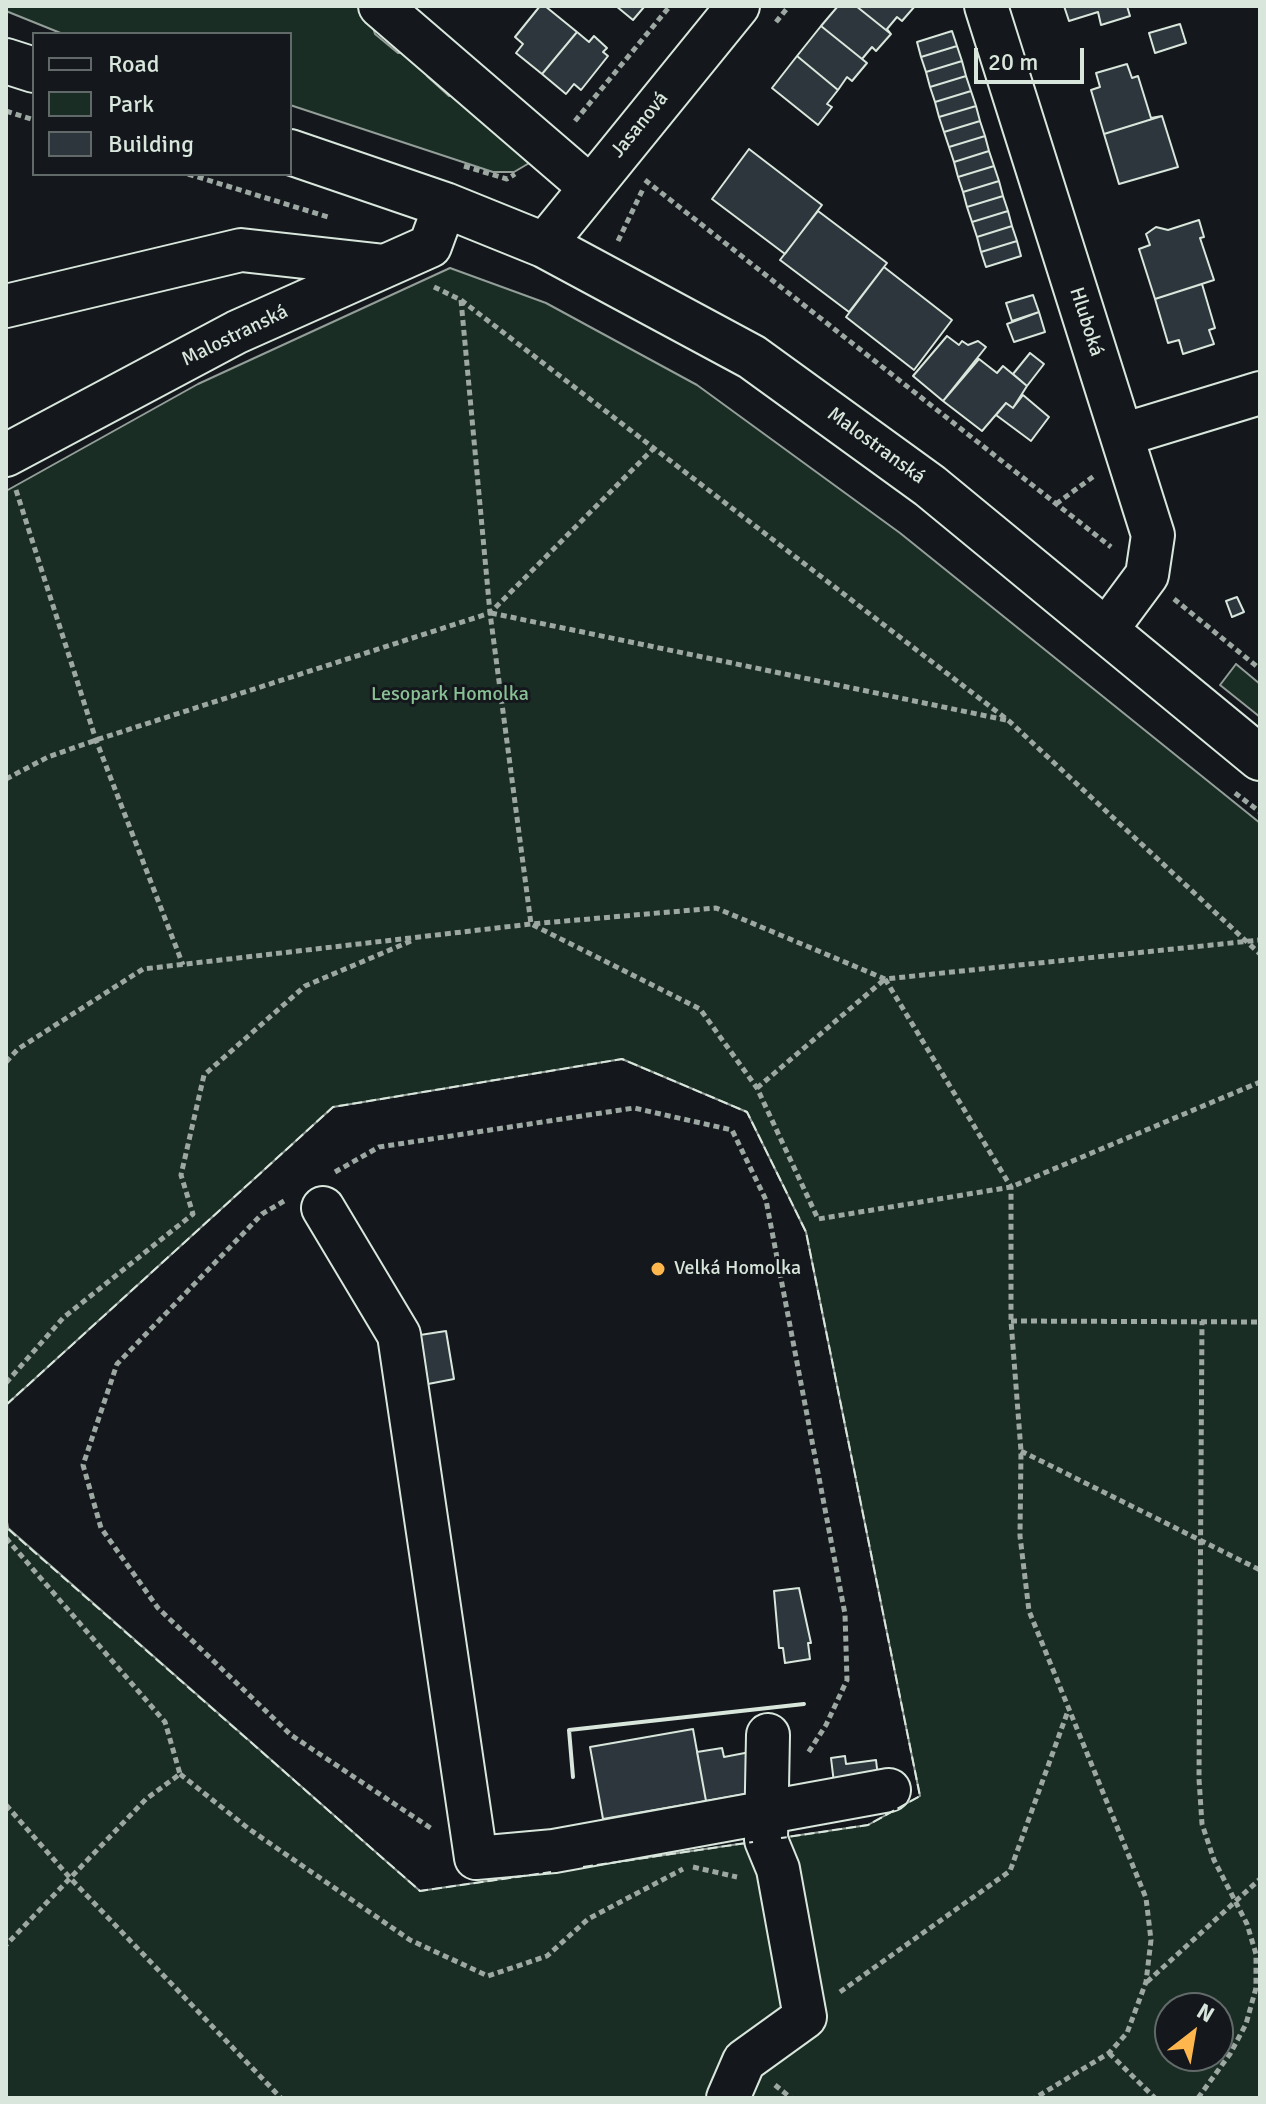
<!DOCTYPE html>
<html>
<head>
<meta charset="utf-8">
<style>
  body { margin:0 }
  #map { position:relative; width:1266px; height:2104px; overflow:hidden; background:#14181c; font-family:Signika,sans-serif }
  canvas { display:block }
  .frame { position:absolute; inset:0; border:8px solid #d8e6dc; pointer-events:none }
  .legend { position:absolute; left:32px; top:32px; width:260px; height:144px; box-sizing:border-box; background:#14181c; border:2px solid #626a69; margin:0; padding:10px 14px; list-style:none; font-size:24px; color:#d8e6dc }
  .legend li { display:flex; align-items:center; gap:16px; height:40px }
  .legend b { width:40px; border:2px solid #626a69 }
  .north { position:absolute; left:1154px; top:1992px; width:80px; height:80px; box-sizing:border-box; background:#14181c; border:2px solid #626a69; border-radius:50%; rotate:31deg; font-size:22px; font-weight:700; line-height:32px; text-align:center; color:#d8e6dc }
  .north::after { content:''; display:block; margin:auto; width:28px; height:36px; background:#ffb74d; clip-path:polygon(50% 0,100% 100%,50% 72%,0 100%) }
  .scale { position:absolute; left:974px; top:48px; width:110px; height:36px; box-sizing:border-box; border:4px solid #d8e6dc; border-top:0; padding-left:10px; font-size:24px; line-height:28px; white-space:nowrap; color:#d8e6dc; -webkit-text-stroke:6px #14181c; paint-order:stroke }
</style>
</head>
<body>
<div id="map">
<canvas width="1266" height="2104"></canvas>
<div class="frame"></div>
<ul class="legend">
<li><b style="height:10px;background:#14181c"></b>Road</li>
<li><b style="height:22px;background:#1a2d24"></b>Park</li>
<li><b style="height:22px;background:#2c363c"></b>Building</li>
</ul>
<div class="north">N</div>
<div class="scale">20 m</div>
</div>
<script>
const context = document.querySelector('canvas').getContext('2d');
context.lineJoin = 'round';
function fillPath(path, color) { context.fillStyle = color; context.fill(path, 'evenodd'); }
const shape = rows => new Path2D(rows.map(r => 'M' + r).join(''));
function stroke(path, color, width, dash) { context.strokeStyle = color; context.lineWidth = width; context.lineCap = dash ? 'butt' : 'round'; context.setLineDash(dash || []); context.stroke(path); }
function drawText(font, color, halo, rows, align = 'center') {
  context.font = font + ' Signika,sans-serif'; context.lineWidth = 6; context.setLineDash([]); context.textBaseline = 'middle'; context.strokeStyle = halo; context.fillStyle = color; for (const [text, x, y, turn = 0] of rows) {
    context.save(); context.translate(x, y); context.rotate((+turn || 0) * Math.PI / 180); context.textAlign = isNaN(turn) ? turn : align; if (halo) context.strokeText(text, 0, 0); context.fillText(text, 0, 0); context.restore();
  }
}
const green = shape([
  [6,6,359,7,369,14,375,34,398,53,415,52,424,60,427,76,449,96,467,95,531,162,514,172,493,172,290,105,290,34,63,34,6,11,6,6],
  [450,268,546,303,697,385,900,533,1260,823,1260,2098,6,2098,6,1516,8,1528,420,1891,868,1825,920,1796,806,1232,747,1112,622,1059,333,1107,6,1405,6,491,198,384,450,268],
  [1170,2008,1218,2008,1218,2056,1170,2056,1170,2008],
  [1236,664,1260,684,1260,717,1220,685,1236,664]
]);
fillPath(green, '#1a2d24');
stroke(green, '#939e99', 2);
const building = shape([
  [540,6,545,6,577,32,542,74,516,53,523,44,515,37,540,6],
  [616,6,643,6,644,7,633,20,616,6],
  [838,6,856,6,891,34,876,51,872,47,862,59,867,63,821,26,838,6],
  [856,6,915,6,902,21,897,17,887,29,891,34,856,6],
  [1064,6,1127,6,1130,16,1101,25,1098,12,1069,21,1064,6],
  [1180,24,1186,43,1155,53,1149,33,1180,24],
  [821,26,867,63,852,81,847,77,838,90,797,56,821,26],
  [952,31,957,46,921,57,917,42,952,31],
  [577,32,589,42,594,36,607,48,603,52,608,56,581,90,574,84,566,94,542,74,577,32],
  [957,46,962,61,926,72,921,57,957,46],
  [797,56,838,90,827,104,832,107,818,125,772,88,797,56],
  [962,61,966,76,930,87,926,72,962,61],
  [1127,64,1132,78,1138,76,1151,118,1162,116,1104,134,1091,90,1100,87,1096,73,1127,64],
  [966,76,971,91,935,102,930,87,966,76],
  [971,91,976,106,939,117,935,102,971,91],
  [976,106,980,121,944,132,939,117,976,106],
  [1162,116,1178,167,1119,184,1104,134,1162,116],
  [980,121,985,136,949,147,944,132,980,121],
  [985,136,989,151,954,162,949,147,985,136],
  [749,149,822,205,785,254,712,199,749,149],
  [989,151,994,166,958,177,954,162,989,151],
  [994,166,999,181,963,192,958,177,994,166],
  [999,181,1003,196,967,207,963,192,999,181],
  [1003,196,1008,211,972,222,967,207,1003,196],
  [818,211,887,263,849,312,780,260,818,211],
  [1008,211,1012,226,977,237,972,222,1008,211],
  [1199,220,1204,237,1200,238,1214,280,1155,299,1139,249,1150,245,1146,234,1156,227,1168,230,1199,220],
  [1012,226,1017,241,981,252,977,237,1012,226],
  [1017,241,1021,256,986,267,981,252,1017,241],
  [884,267,952,320,914,370,846,317,884,267],
  [1202,284,1215,328,1209,330,1214,344,1183,354,1179,340,1168,343,1155,299,1202,284],
  [1033,295,1039,312,1012,321,1006,303,1033,295],
  [1039,312,1045,332,1014,342,1007,324,1039,312],
  [947,336,959,345,962,341,968,345,978,341,986,347,943,401,913,376,947,336],
  [1030,353,1044,364,1027,386,1013,374,1030,353],
  [979,359,997,373,1003,366,1027,386,1013,408,1006,403,982,431,943,401,979,359],
  [1023,395,1049,417,1031,441,996,415,1006,403,1013,408,1023,395],
  [1237,597,1244,612,1232,617,1226,601,1237,597],
  [446,1331,454,1379,428,1384,420,1335,446,1331],
  [799,1588,811,1643,808,1643,810,1659,785,1663,783,1648,779,1648,774,1591,799,1588],
  [693,1729,706,1801,603,1819,590,1747,693,1729],
  [722,1748,724,1757,750,1752,757,1792,706,1801,697,1752,722,1748],
  [845,1756,846,1764,876,1760,878,1777,834,1783,831,1758,845,1756]
]);
fillPath(building, '#2c363c');
stroke(building, '#d8e6dc', 2);
const minor = shape([
  [380,6,590,187],
  [986,6,1153,535,1147,575,1107,629],
  [544,245,738,6],
  [6,306,241,250,385,266],
  [1122,435,1260,393],
  [6,455,237,332,430,246,445,205],
  [323,1208,399,1335,476,1858,554,1851,889,1790],
  [728,2098,744,2061,805,2017,778,1869,766,1840,768,1735]
]);
const major = shape([
  [6,61,34,70],
  [290,152,445,205,544,245,752,357,930,486,1260,758]
]);
stroke(minor, '#d8e6dc', 46);
stroke(major, '#d8e6dc', 48);
stroke(shape([
  [776,22,789,6],
  [6,111,34,120],
  [575,121,670,6],
  [464,166,507,179,515,174],
  [188,174,328,217],
  [645,180,1111,547],
  [618,241,643,189],
  [434,287,461,300,1009,721,1260,954],
  [461,300,490,613,531,924,700,1009,757,1088,818,1219,1011,1187,1260,1082],
  [16,490,96,740,183,965],
  [1056,504,1094,476],
  [1174,599,1260,669],
  [491,613,1006,720],
  [6,779,48,757,96,740,490,613,653,449],
  [1235,793,1260,812],
  [885,979,1011,1187,1011,1321,1021,1451,1020,1536,1029,1611,1146,1898,1151,1940,1146,1982,1127,2033,1109,2053,1035,2098],
  [6,1062,18,1049,143,969,531,924,716,908,885,979,1260,940],
  [757,1088,885,979],
  [335,1172,379,1147,634,1108,732,1130,766,1200,845,1614,847,1680,826,1725,808,1753],
  [284,1201,262,1214,117,1364,83,1465,101,1528,158,1608,291,1735,432,1829],
  [1011,1321,1260,1322],
  [6,1383,63,1318,193,1214,181,1175,204,1075,305,986,411,941],
  [1021,1451,1260,1570],
  [6,1538,165,1722,180,1774,146,1799,6,1945],
  [180,1774,249,1829,410,1940,488,1976,547,1956,588,1919,683,1869],
  [6,1805,71,1879,281,2098],
  [693,1867,737,1877],
  [1147,1982,1260,1879],
  [840,1992,1010,1871,1069,1708],
  [1109,2053,1155,2098],
  [775,2085,791,2098],
  [1198,2098,1230,2054,1246,2024,1256,1988,1256,1954,1247,1924,1214,1860,1202,1824,1199,1779,1202,1321]
]), '#9da8a2', 5, [6, 4]);
stroke(minor, '#14181c', 42);
stroke(major, '#14181c', 44);
stroke(shape([
  [6,1405,333,1107,622,1059,747,1112,806,1232,920,1796,868,1825,781,1838],
  [6,1516,7,1528,420,1891,551,1872],
  [583,1867,753,1842]
]), '#d8e6dc', 2, [10, 4]);
stroke(shape([
  [573,1777,569,1730,804,1704]
]), '#d8e6dc', 4);
for (const [x, y, r, color] of [
  [658,1269,8,"#ffb74d"]
]) { const dot = new Path2D(); dot.arc(x, y, r, 0, 2 * Math.PI); context.fillStyle = color; context.fill(dot); stroke(dot, '#14181c', 3); }
drawText('20px', '#d8e6dc', '#14181c', [
  ["Jasanová",640,125,-51],
  ["Hluboká",1086,322,72],
  ["Malostranská",235,336,-26],
  ["Malostranská",876,446,36]
]);
drawText('20px', '#8ac095', '#14181c', [
  ["Lesopark Homolka",450,695]
]);
drawText('20px', '#d8e6dc', '#14181c', [
  ["Velká Homolka",674,1269]
], 'left');
</script>
</body>
</html>
